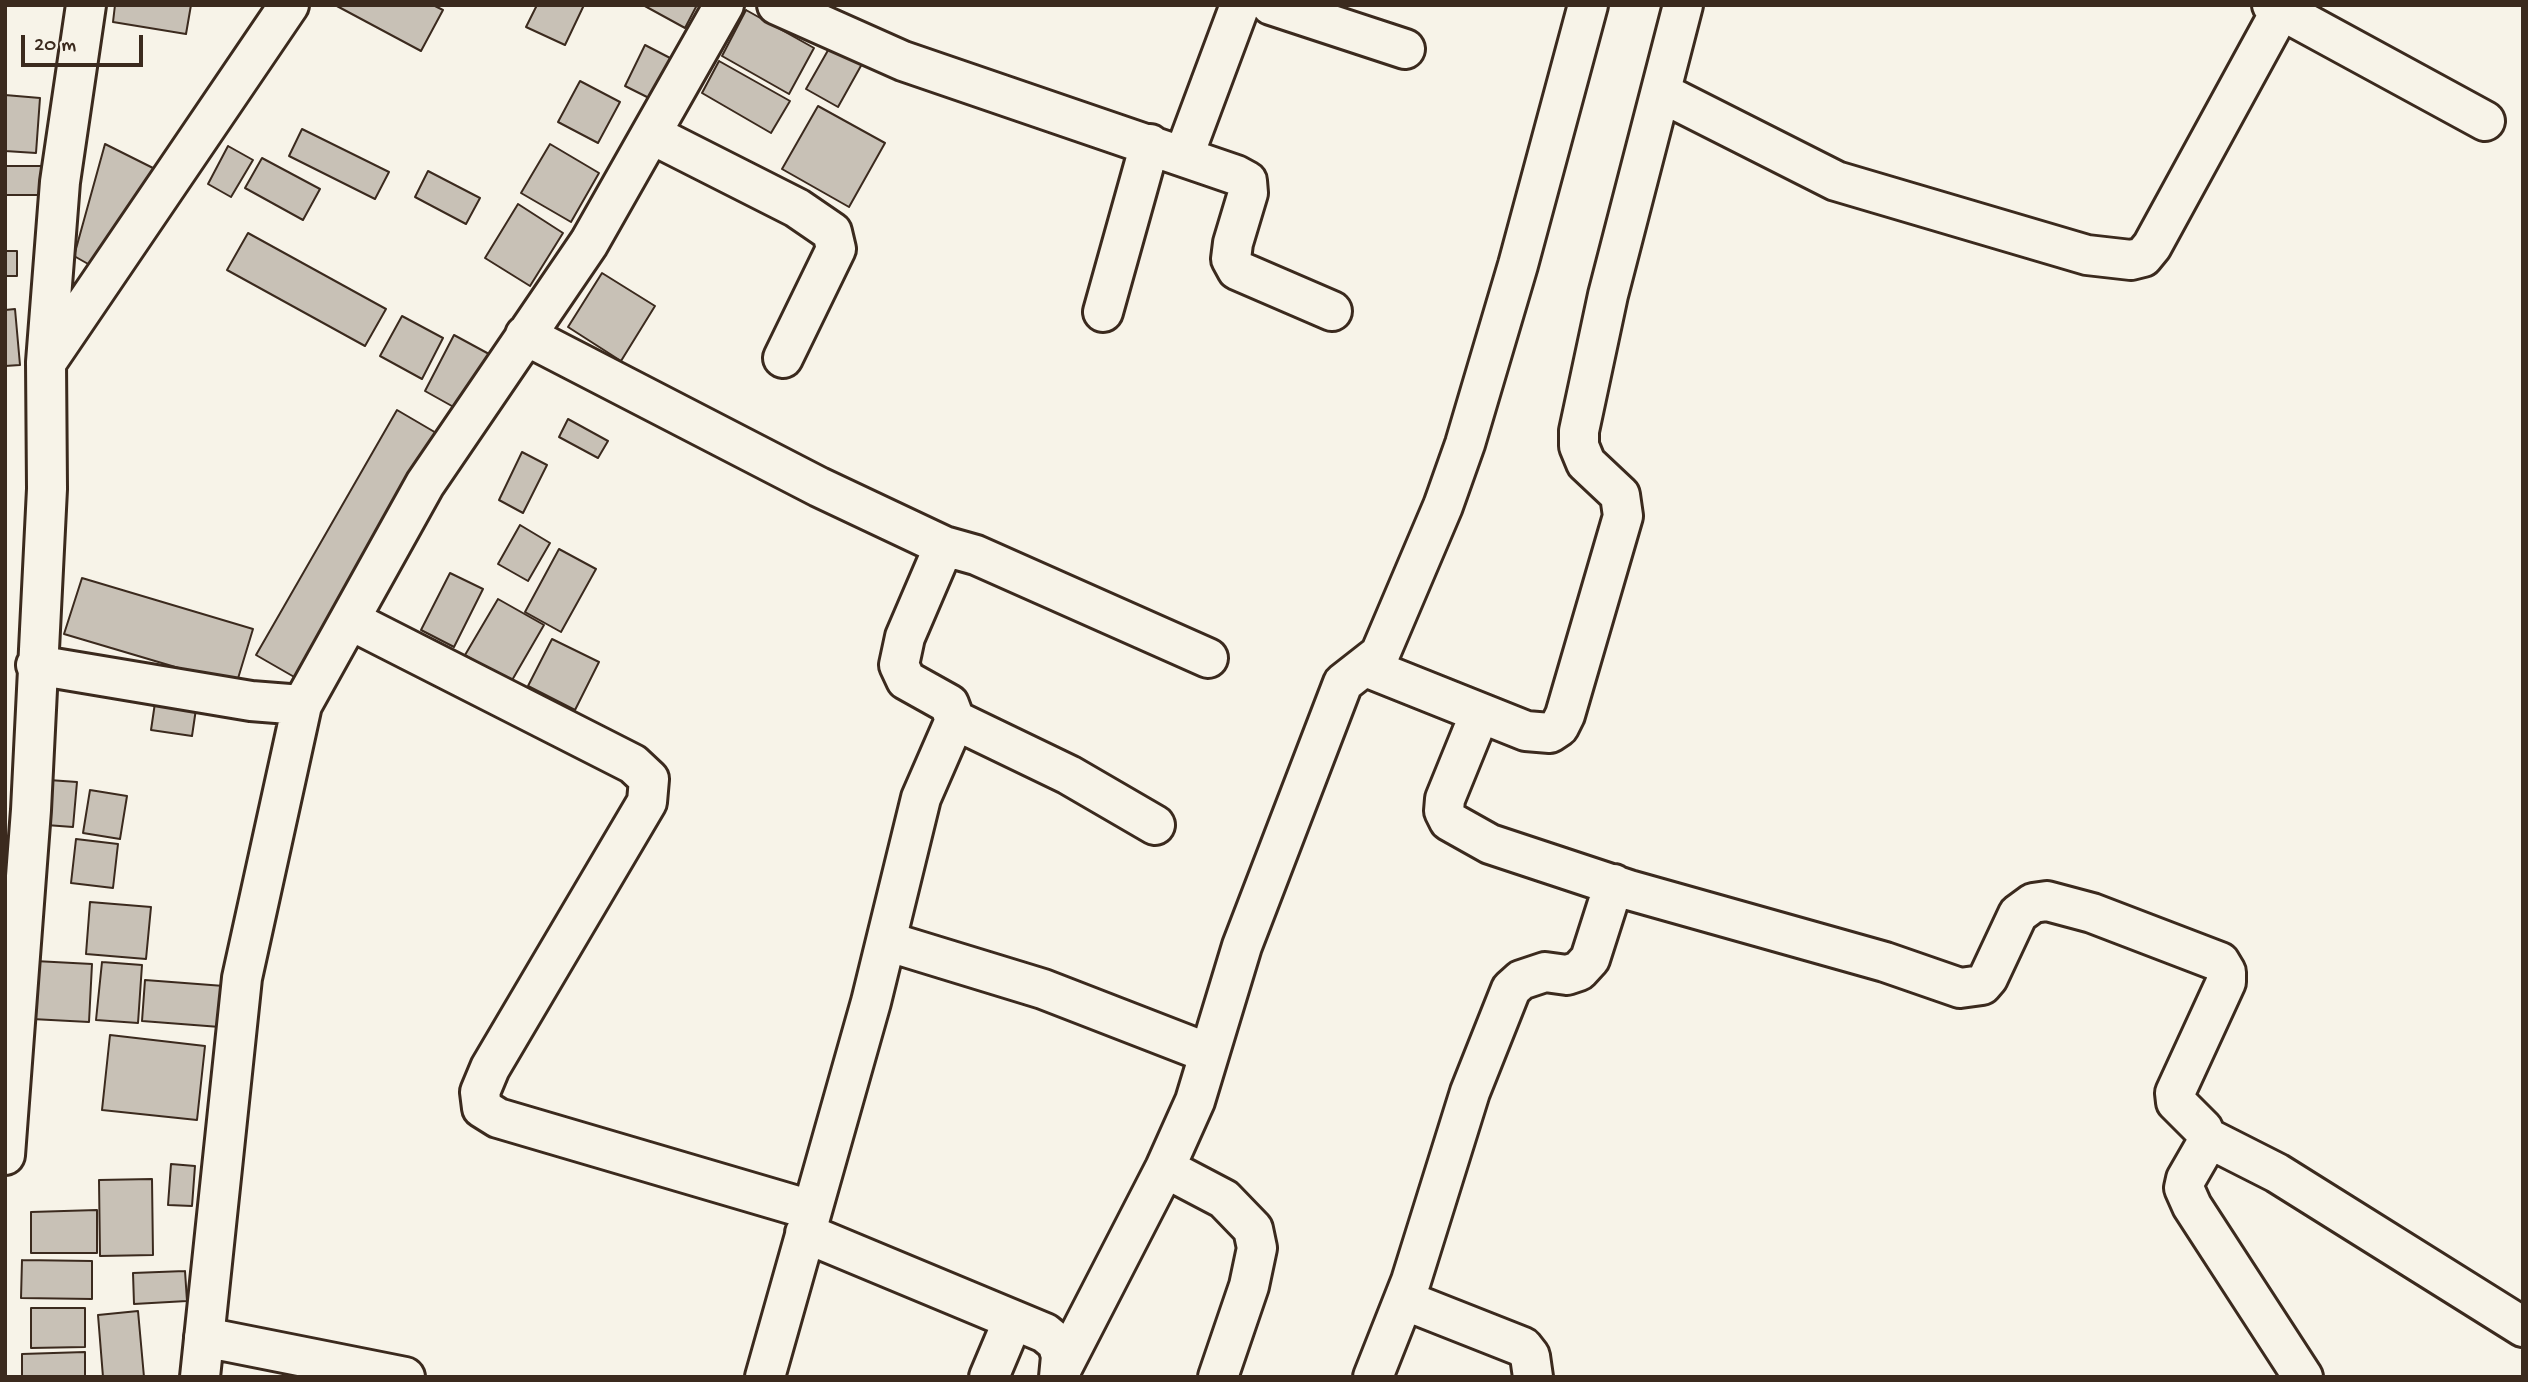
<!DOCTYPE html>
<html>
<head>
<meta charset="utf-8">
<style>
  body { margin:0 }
  #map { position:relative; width:2528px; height:1382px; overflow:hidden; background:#f7f3e8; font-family:"Gochi Hand",sans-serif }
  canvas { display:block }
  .frame { position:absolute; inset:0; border:7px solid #3b2a1e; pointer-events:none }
  .scale { position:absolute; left:21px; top:35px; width:122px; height:32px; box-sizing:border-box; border:4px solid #3b2a1e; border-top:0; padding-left:9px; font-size:21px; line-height:24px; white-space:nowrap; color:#3b2a1e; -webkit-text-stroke:5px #f7f3e8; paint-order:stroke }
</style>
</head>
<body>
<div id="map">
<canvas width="2528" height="1382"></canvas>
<div class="frame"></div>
<div class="scale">20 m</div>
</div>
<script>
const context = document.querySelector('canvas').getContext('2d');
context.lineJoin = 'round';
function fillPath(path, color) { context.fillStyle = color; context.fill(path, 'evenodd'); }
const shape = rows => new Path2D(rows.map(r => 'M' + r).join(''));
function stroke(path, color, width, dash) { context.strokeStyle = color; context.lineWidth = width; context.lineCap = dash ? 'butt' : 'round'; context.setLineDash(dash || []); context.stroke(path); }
const building = shape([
  [115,5,191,5,186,34,113,22,115,5],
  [335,5,433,5,443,10,421,51,335,5],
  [537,5,584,5,565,45,526,27,537,5],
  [643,5,697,5,685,28,643,5],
  [746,10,814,48,789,94,722,56,746,10],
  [835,38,867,55,838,107,806,89,835,38],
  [645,45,672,59,651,99,625,86,645,45],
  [719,61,790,101,771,133,702,93,719,61],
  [580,81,620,102,598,143,558,122,580,81],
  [5,95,40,98,36,153,5,151,5,95],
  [818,106,885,143,849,207,782,169,818,106],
  [302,129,389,172,375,199,289,156,302,129],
  [105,144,155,169,97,269,74,256,105,144],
  [550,144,599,173,571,222,521,193,550,144],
  [228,146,253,160,231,197,208,184,228,146],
  [262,158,320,189,303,220,245,188,262,158],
  [5,166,44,166,43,195,5,195,5,166],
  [428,171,480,198,466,224,415,197,428,171],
  [518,204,563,233,530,286,485,258,518,204],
  [248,233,386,309,365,346,227,270,248,233],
  [5,251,17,251,17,276,5,276,5,251],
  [602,273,655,306,621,361,568,327,602,273],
  [15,309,20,365,5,366,5,310,15,309],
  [402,316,443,338,422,379,380,356,402,316],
  [454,335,489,354,459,410,425,391,454,335],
  [397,410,438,434,296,678,256,655,397,410],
  [568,419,608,441,598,458,559,437,568,419],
  [522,452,547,465,523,513,499,500,522,452],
  [520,525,550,543,528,581,498,564,520,525],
  [559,549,596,569,561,632,525,612,559,549],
  [450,573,483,589,454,647,421,630,450,573],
  [82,578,253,629,236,685,64,634,82,578],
  [498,599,544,625,511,682,465,655,498,599],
  [552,639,599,662,575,710,528,686,552,639],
  [156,696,197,702,192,736,151,730,156,696],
  [49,780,77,782,73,827,46,825,49,780],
  [90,790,127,796,120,839,83,833,90,790],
  [76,839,118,844,113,888,71,883,76,839],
  [90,902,151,907,146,959,86,954,90,902],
  [35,961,92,964,89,1022,32,1019,35,961],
  [102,962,142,965,138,1023,96,1020,102,962],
  [145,980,224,986,220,1027,142,1021,145,980],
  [110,1035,205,1046,197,1120,102,1110,110,1035],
  [171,1164,195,1166,192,1206,168,1205,171,1164],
  [152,1179,153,1255,100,1256,99,1180,152,1179],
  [97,1210,97,1253,31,1253,31,1212,97,1210],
  [22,1260,92,1261,92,1299,21,1298,22,1260],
  [185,1271,187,1301,134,1304,133,1273,185,1271],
  [31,1308,85,1308,85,1347,31,1348,31,1308],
  [138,1311,144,1377,103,1377,98,1315,138,1311],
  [85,1352,85,1377,22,1377,22,1354,85,1352]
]);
fillPath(building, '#c8c1b6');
stroke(building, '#3b2a1e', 2);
const minor = shape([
  [777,5,903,61,1236,175,1247,181,1248,193,1233,243,1231,259,1237,270,1332,311],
  [1271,5,1405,49],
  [2272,5,2485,121],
  [1662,93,1836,181,2087,255,2131,260,2143,257,2152,246,2281,10],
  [651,134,797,208,832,232,836,249,783,358],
  [1184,155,1240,5],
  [1103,312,1150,144],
  [525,335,819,487,944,546,976,555,1208,658],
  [48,360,289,5],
  [350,620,633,764,649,779,647,802,490,1068,480,1092,482,1108,498,1118,811,1210],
  [36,665,251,701,302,705,425,484,589,243,724,5],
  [1366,667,1526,731,1550,733,1559,727,1565,715,1623,516,1620,495,1586,463,1579,446,1579,431,1608,295,1683,5],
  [1480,713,1445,799,1444,811,1449,821,1490,844,1629,890,1885,962,1960,988,1982,985,1988,978,2018,914,2033,903,2047,901,2092,913,2220,962,2226,972,2226,982,2175,1093,2176,1102,2203,1129,2206,1137,2205,1146,2186,1179,2184,1188,2192,1206,2303,1377],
  [955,720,1069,775,1155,825],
  [886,941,1043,989,1208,1053],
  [2206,1137,2277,1173,2523,1327],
  [5,1155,31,810,47,489,46,362,60,182,86,5],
  [1165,1168,1224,1199,1253,1229,1257,1248,1249,1286,1218,1377],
  [805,1233,1045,1333,1057,1343,1061,1356,1059,1377],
  [1404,1300,1523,1347,1530,1356,1533,1377],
  [204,1337,405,1377],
  [1062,1368,1165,1168,1195,1101,1242,946,1343,683,1380,654,1443,506,1465,444,1518,265,1588,5],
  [200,1377,242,978,302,705],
  [765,1377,871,1002,921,798,955,720,949,704,906,680,899,665,905,637,944,546],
  [989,1377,1013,1320],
  [1373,1377,1411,1281,1470,1092,1511,989,1521,980,1545,972,1567,975,1579,971,1590,959,1614,884]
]);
stroke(minor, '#3b2a1e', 44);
stroke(minor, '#f7f3e8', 38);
</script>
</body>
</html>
